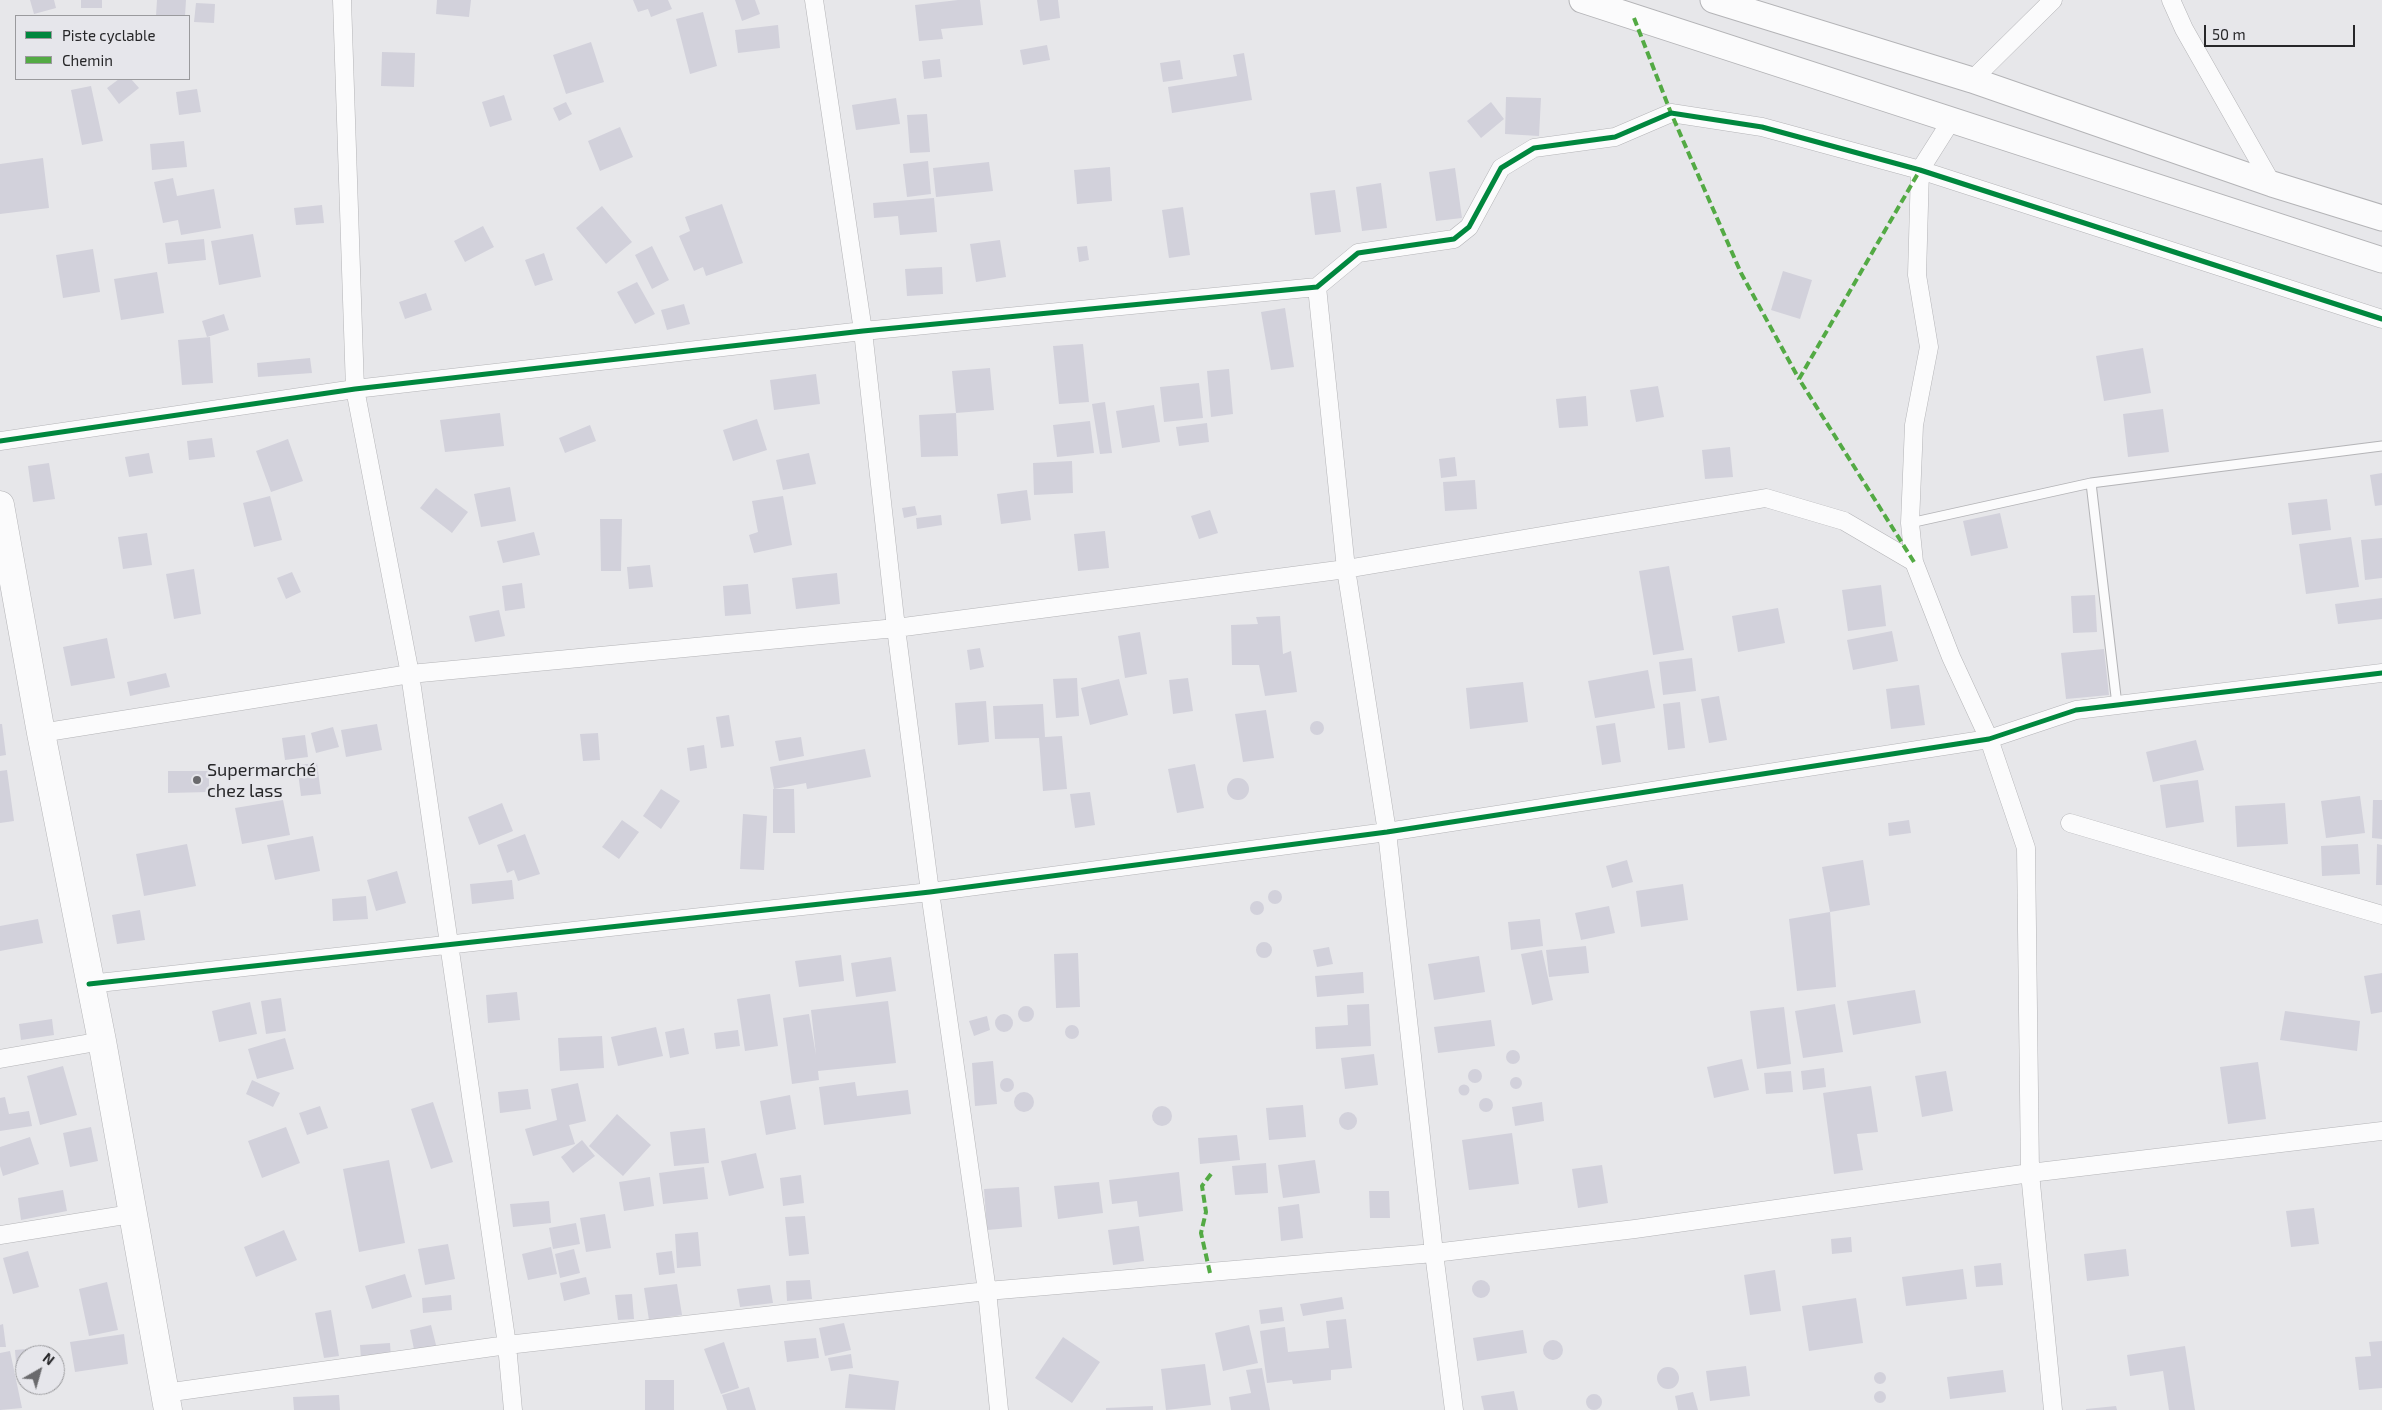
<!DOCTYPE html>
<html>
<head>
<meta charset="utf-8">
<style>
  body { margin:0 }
  #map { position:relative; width:2382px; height:1410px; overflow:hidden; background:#e7e7ea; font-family:"Exo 2",sans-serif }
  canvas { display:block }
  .legend { position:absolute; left:15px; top:15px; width:175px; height:65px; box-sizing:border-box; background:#e6e6eb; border:1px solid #9a9a9d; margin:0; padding:6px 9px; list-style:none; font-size:15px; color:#272729 }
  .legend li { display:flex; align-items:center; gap:10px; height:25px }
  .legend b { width:25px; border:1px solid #9a9a9d }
  .north { position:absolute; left:15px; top:1345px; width:50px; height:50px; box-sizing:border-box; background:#e6e6eb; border:1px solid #9a9a9d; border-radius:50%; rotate:38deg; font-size:14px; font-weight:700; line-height:20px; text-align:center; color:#272729 }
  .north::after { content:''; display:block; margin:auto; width:18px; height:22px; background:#6a6a6d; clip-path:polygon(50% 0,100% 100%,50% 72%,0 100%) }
  .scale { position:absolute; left:2204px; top:25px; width:151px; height:22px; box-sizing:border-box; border:2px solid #272729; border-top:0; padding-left:6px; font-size:15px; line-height:18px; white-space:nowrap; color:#272729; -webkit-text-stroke:4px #e6e6eb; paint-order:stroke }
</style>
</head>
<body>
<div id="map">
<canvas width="2382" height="1410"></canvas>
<ul class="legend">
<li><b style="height:6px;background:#00873e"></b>Piste cyclable</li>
<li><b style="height:6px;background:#53aa44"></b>Chemin</li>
</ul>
<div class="north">N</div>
<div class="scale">50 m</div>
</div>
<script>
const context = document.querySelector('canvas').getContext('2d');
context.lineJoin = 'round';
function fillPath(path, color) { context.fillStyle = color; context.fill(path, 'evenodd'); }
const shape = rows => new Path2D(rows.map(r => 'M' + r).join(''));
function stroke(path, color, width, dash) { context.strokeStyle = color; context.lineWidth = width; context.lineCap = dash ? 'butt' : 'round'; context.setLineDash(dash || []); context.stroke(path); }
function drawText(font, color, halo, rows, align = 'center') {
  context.font = font + ' "Exo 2",sans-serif'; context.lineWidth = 5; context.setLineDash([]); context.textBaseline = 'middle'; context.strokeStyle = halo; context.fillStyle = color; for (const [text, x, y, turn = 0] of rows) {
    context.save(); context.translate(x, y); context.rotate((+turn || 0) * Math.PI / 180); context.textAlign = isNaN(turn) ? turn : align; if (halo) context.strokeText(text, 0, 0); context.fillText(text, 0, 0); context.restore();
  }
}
fillPath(shape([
  [30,0,54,0,56,8,34,14],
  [81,0,102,0,102,8,81,8],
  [157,0,186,0,185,16,156,16],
  [437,0,471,0,469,17,436,14],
  [633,0,668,0,672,9,651,17,648,9,638,12],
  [735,0,755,0,760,14,742,21],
  [958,0,980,0,983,25,941,29,943,39,919,41,915,5],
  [1037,0,1058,0,1060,18,1040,21],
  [196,3,215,4,214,23,194,22],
  [703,12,717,66,690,74,676,19],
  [778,25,780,48,738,53,735,30],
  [591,42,604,82,566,94,553,55],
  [1047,45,1050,60,1023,65,1020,50],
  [382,52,415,53,414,87,381,86],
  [1244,53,1252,100,1172,113,1168,87,1237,76,1233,55],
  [940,59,942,77,924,79,922,61],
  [1180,60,1183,79,1163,82,1160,63],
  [119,79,131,79,139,88,119,104,107,88],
  [91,86,103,141,82,145,71,90],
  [197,89,201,112,179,115,176,92],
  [504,95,512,120,490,127,482,102],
  [1506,97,1541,98,1539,136,1505,134],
  [896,98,900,124,856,130,852,105],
  [566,102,572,114,559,121,553,108],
  [1491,102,1504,119,1481,138,1467,121],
  [927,114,930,152,910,153,907,115],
  [620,127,633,157,600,171,588,141],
  [184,141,187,167,152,170,150,144],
  [43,158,49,208,0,214,0,164],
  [928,161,931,194,907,197,903,164],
  [989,162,993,191,936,197,933,168],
  [1110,167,1112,201,1077,204,1074,170],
  [1455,168,1462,218,1436,221,1429,172],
  [173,178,177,196,214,189,221,228,181,235,178,220,163,223,154,182],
  [1381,183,1387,228,1362,231,1356,187],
  [1335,190,1341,232,1315,235,1310,193],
  [934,198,937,232,900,235,898,216,874,218,873,203],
  [722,204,743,263,706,276,703,267,694,271,679,236,690,231,685,217],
  [322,205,324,223,296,225,294,208],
  [602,206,632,242,606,264,576,228],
  [1183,207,1190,255,1169,258,1162,210],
  [483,226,494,247,465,262,454,241],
  [253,234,261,277,219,285,211,241],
  [204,239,206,260,168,264,165,243],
  [1000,240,1006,277,976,282,970,244],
  [652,246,669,280,652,289,635,255],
  [1087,246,1089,260,1079,262,1077,247],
  [93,249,100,292,63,298,56,255],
  [544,253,553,280,535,286,525,260],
  [942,267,943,294,907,296,905,269],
  [1783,271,1812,280,1800,319,1771,310],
  [157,272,164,313,121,320,114,279],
  [637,282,655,314,635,324,617,292],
  [426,293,432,310,405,319,399,302],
  [684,304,690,324,667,330,661,310],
  [1285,308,1294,367,1271,370,1261,312],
  [224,314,229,330,207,337,202,321],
  [210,337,213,383,182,385,178,340],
  [1083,344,1089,402,1059,404,1053,346],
  [2143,348,2151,393,2104,401,2096,356],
  [310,358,312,373,258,377,257,363],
  [990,368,994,410,956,413,952,371],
  [1229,369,1233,414,1211,417,1207,371],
  [816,374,820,404,774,410,770,380],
  [1199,383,1203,418,1164,422,1160,387],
  [1658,386,1664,417,1636,422,1630,390],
  [1586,396,1588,426,1559,428,1556,399],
  [1105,402,1112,453,1100,454,1092,404],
  [1154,405,1160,442,1122,448,1116,411],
  [2163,409,2169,452,2128,457,2123,414],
  [500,413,504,446,445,452,440,420],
  [956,413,958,456,921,457,919,415],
  [757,419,767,450,733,461,723,430],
  [1090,421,1094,453,1057,457,1053,425],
  [1207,423,1209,442,1179,446,1176,427],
  [590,425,596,441,565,453,559,438],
  [212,438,215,457,189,460,187,441],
  [288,439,303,481,271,492,256,451],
  [1730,447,1733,477,1705,479,1702,450],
  [149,453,153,473,129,477,125,457],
  [809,453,816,484,783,490,776,460],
  [1455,457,1457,476,1441,478,1439,459],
  [1072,461,1073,493,1034,495,1033,463],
  [49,463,55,499,33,502,28,466],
  [2382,473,2382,505,2375,506,2370,475],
  [1475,480,1477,509,1445,511,1443,482],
  [510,487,516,521,481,527,474,494],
  [436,488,468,512,452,533,420,508],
  [1027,490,1031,520,1001,524,997,494],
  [270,496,282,540,254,547,243,503],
  [783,496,792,545,754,553,749,535,758,532,752,501],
  [2327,499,2331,530,2292,535,2288,503],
  [915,506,917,515,904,518,902,508],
  [1210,510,1218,533,1199,539,1191,516],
  [2000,513,2008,548,1971,556,1963,521],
  [941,515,942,525,917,529,916,518],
  [600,519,622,519,621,571,601,571],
  [1105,531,1109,568,1078,571,1074,534],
  [534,532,540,555,503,563,497,541],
  [147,533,152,565,123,569,118,537],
  [2351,537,2359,587,2306,594,2299,544],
  [2382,538,2382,578,2365,580,2361,540],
  [650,565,653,587,629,589,627,567],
  [1669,566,1684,650,1653,655,1639,571],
  [194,569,201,614,174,619,166,574],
  [292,572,301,592,286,599,277,578],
  [837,573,840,604,796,609,792,578],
  [522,583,525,608,505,611,502,586],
  [748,584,751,614,725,616,723,586],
  [1881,585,1886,626,1848,631,1842,590],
  [2095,595,2097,632,2073,633,2071,596],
  [2382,598,2382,619,2338,624,2335,604],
  [1778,608,1785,643,1738,652,1732,616],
  [499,610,505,636,475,642,469,616],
  [1280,616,1283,654,1291,651,1297,692,1265,696,1259,665,1232,665,1231,625,1258,624,1256,617],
  [1892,631,1898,661,1853,670,1847,640],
  [1140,632,1147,674,1125,678,1118,636],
  [107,638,115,678,71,686,63,647],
  [980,648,984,667,970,670,967,650],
  [2104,649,2109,695,2066,699,2061,653],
  [1692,658,1696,691,1663,695,1659,662],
  [1648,670,1655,708,1595,718,1588,681],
  [166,673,170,687,130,696,127,682],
  [1077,678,1079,716,1056,718,1053,679],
  [1188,678,1193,711,1173,714,1169,680],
  [1119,679,1128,715,1090,725,1081,688],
  [1523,682,1528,722,1470,729,1466,688],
  [1919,685,1925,725,1891,729,1886,689],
  [1719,696,1727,740,1709,743,1701,699],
  [986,701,989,742,958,745,955,703],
  [1680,702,1685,748,1668,750,1663,704],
  [1043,704,1045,737,1062,736,1067,789,1043,791,1039,738,995,739,993,706],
  [1266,710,1274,758,1243,762,1235,714],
  [729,715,734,746,721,748,716,717],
  '1310 728a7 7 0 1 1 14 0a7 7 0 1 1-14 0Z',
  [1615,723,1621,762,1602,765,1596,726],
  [0,724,2,724,6,755,0,756],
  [377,724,382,750,346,757,341,730],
  [333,727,339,747,316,753,311,733],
  [598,733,600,760,583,761,580,734],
  [305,735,308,757,285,760,282,738],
  [801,737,804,756,779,761,775,741],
  [2196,740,2204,770,2153,782,2146,752],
  [704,745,707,768,690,771,687,748],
  [865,749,871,777,807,789,806,783,774,789,770,767],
  [317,763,321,794,301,796,297,765],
  [1195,764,1204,808,1177,813,1168,769],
  [7,770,14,821,0,823,0,771],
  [168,771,209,771,209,792,168,793],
  '1227 789a11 11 0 1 1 22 0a11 11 0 1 1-22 0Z',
  [2198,780,2204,822,2166,828,2160,785],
  [661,789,680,801,661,829,643,816],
  [773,789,794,789,795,833,773,833],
  [1090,792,1095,825,1075,828,1070,794],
  [2360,796,2365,833,2326,838,2321,801],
  [283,800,290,835,242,844,235,808],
  [2373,800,2382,800,2382,839,2372,838],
  [502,803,513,831,479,845,468,817],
  [2285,803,2288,844,2237,847,2235,806],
  [743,814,767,816,764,870,740,869],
  [622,820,639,832,619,859,602,847],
  [1909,820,1911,833,1889,836,1888,823],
  [525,834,540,874,518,881,514,870,507,873,497,845],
  [313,836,320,871,275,880,267,845],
  [187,844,196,886,144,896,136,854],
  [2358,844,2360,874,2322,876,2321,846],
  [2377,844,2382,845,2382,885,2376,885],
  [1627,860,1633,882,1612,888,1606,866],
  [1863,860,1870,905,1830,912,1822,867],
  [397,871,406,903,376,911,367,880],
  [512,880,514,899,472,904,470,884],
  [1683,884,1688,920,1641,927,1636,891],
  '1268 897a7 7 0 1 1 14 0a7 7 0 1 1-14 0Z',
  [366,896,368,919,333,921,332,899],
  '1250 908a7 7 0 1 1 14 0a7 7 0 1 1-14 0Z',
  [1609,906,1615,933,1581,940,1575,913],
  [140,910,145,940,117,944,112,915],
  [1830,912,1836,987,1797,991,1789,919],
  [38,919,43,943,0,951,0,926],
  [1540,919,1543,946,1511,950,1508,922],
  '1256 950a8 8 0 1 1 16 0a8 8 0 1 1-16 0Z',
  [1586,946,1589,973,1549,977,1546,950],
  [1329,947,1333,964,1317,967,1313,950],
  [1542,950,1553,1000,1532,1005,1521,954],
  [1078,953,1080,1007,1056,1008,1054,954],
  [841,955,844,981,799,987,795,961],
  [1479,956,1485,992,1434,1000,1428,964],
  [891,957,896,991,856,997,851,963],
  [1363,972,1364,993,1317,997,1315,976],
  [2382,973,2382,1012,2371,1014,2364,976],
  [1915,990,1921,1023,1853,1035,1847,1001],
  [517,992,520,1020,488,1023,486,995],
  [770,994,778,1046,745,1051,737,999],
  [281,998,286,1031,266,1034,261,1001],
  [888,1001,896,1063,818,1071,819,1080,792,1084,783,1018,809,1014,816,1055,811,1010],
  [250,1002,257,1034,219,1042,212,1011],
  [1369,1004,1371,1046,1316,1049,1315,1027,1348,1025,1347,1005],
  [1835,1004,1843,1052,1803,1058,1795,1011],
  '1018 1014a8 8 0 1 1 16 0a8 8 0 1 1-16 0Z',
  [1784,1007,1791,1064,1757,1069,1750,1011],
  [2285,1011,2360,1021,2357,1051,2280,1040],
  '995 1023a9 9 0 1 1 18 0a9 9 0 1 1-18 0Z',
  [987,1016,990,1030,974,1036,969,1021],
  [52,1019,54,1035,21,1040,19,1024],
  [1491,1020,1495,1046,1438,1053,1434,1027],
  '1065 1032a7 7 0 1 1 14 0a7 7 0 1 1-14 0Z',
  [656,1027,663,1056,618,1066,611,1037],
  [684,1028,689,1054,670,1058,665,1032],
  [738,1030,740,1046,716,1049,714,1033],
  [602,1036,604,1068,560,1071,558,1038],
  [285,1038,294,1069,257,1079,248,1049],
  '1506 1057a7 7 0 1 1 14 0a7 7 0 1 1-14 0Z',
  [1374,1054,1378,1085,1345,1089,1341,1058],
  [1742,1059,1749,1090,1714,1098,1707,1067],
  [993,1061,997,1104,975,1106,972,1063],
  [2258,1062,2266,1119,2228,1124,2220,1067],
  [63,1066,77,1115,40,1125,27,1076],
  [1824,1068,1826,1087,1803,1090,1801,1071],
  '1468 1076a7 7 0 1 1 14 0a7 7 0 1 1-14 0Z',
  [1791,1071,1793,1092,1766,1094,1764,1073],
  [1946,1071,1953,1111,1922,1117,1915,1076],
  '1510 1083a6 6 0 1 1 12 0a6 6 0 1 1-12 0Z',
  '1000 1085a7 7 0 1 1 14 0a7 7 0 1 1-14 0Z',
  [252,1080,280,1093,273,1107,246,1094],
  [855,1082,857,1096,908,1090,911,1114,824,1125,819,1087],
  [578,1083,586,1121,569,1125,575,1144,533,1156,525,1129,557,1120,551,1089],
  '1458.5 1090a5.5 5.5 0 1 1 11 0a5.5 5.5 0 1 1-11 0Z',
  [1871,1086,1878,1132,1857,1134,1863,1170,1834,1174,1823,1093],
  [528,1089,531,1109,500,1113,498,1092],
  '1014 1102a10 10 0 1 1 20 0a10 10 0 1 1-20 0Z',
  [790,1095,796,1129,766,1135,760,1101],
  [5,1097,9,1114,29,1111,32,1126,0,1131,0,1098],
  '1479 1105a7 7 0 1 1 14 0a7 7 0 1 1-14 0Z',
  [433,1102,453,1162,431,1169,411,1109],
  [1542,1102,1544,1121,1515,1126,1512,1107],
  [1303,1105,1306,1137,1269,1140,1266,1108],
  [320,1106,328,1128,307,1135,299,1113],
  '1152 1116a10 10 0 1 1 20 0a10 10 0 1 1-20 0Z',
  '1339 1121a9 9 0 1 1 18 0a9 9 0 1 1-18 0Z',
  [617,1114,651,1145,623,1176,589,1146],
  [91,1127,98,1161,70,1167,63,1133],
  [286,1127,300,1163,262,1178,248,1141],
  [705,1128,709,1163,674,1166,670,1132],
  [1512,1133,1519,1184,1469,1190,1462,1140],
  [1237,1135,1240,1160,1200,1164,1198,1138],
  [30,1137,39,1164,3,1176,0,1166,0,1147],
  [582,1140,595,1156,573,1173,561,1157],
  [756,1153,764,1188,729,1196,721,1161],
  [389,1160,405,1243,359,1252,343,1169],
  [1315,1160,1320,1193,1283,1198,1278,1165],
  [1266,1163,1268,1193,1235,1195,1232,1166],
  [1602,1165,1608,1203,1578,1208,1572,1169],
  [704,1167,708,1199,663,1204,659,1173],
  [1179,1172,1183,1211,1139,1217,1137,1201,1112,1204,1109,1180],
  [801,1175,804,1203,783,1206,780,1178],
  [650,1177,654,1206,624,1211,619,1182],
  [1099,1182,1103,1213,1058,1219,1054,1186],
  [1019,1187,1022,1227,987,1230,984,1189],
  [63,1190,67,1211,21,1220,18,1198],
  [1369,1191,1389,1191,1390,1218,1370,1218],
  [549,1201,551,1223,513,1227,510,1204],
  [1299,1204,1303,1238,1281,1241,1278,1207],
  [2314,1208,2319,1244,2291,1247,2286,1211],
  [605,1214,611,1248,586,1252,580,1218],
  [805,1216,809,1254,789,1256,785,1217],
  [576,1223,580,1244,553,1249,549,1228],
  [1139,1226,1144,1261,1113,1265,1108,1230],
  [284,1230,297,1260,256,1277,244,1247],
  [698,1232,701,1266,677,1268,675,1234],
  [1851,1237,1852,1252,1832,1254,1831,1239],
  [448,1244,455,1279,425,1285,418,1249],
  [551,1247,557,1274,528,1280,522,1254],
  [574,1249,580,1273,560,1278,555,1254],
  [2126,1249,2129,1276,2087,1281,2084,1254],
  [28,1251,39,1287,13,1294,3,1258],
  [672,1251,675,1273,659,1275,656,1253],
  [2001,1263,2003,1285,1976,1287,1974,1266],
  [1963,1269,1967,1299,1906,1306,1902,1277],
  [1775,1270,1781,1311,1750,1315,1744,1275],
  [405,1274,412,1297,372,1309,365,1286],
  [586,1277,590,1294,564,1301,560,1283],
  '1472 1289a9 9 0 1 1 18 0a9 9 0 1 1-18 0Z',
  [810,1280,812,1299,787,1301,786,1281],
  [107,1282,118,1330,89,1336,79,1289],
  [677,1284,682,1315,649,1320,644,1288],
  [770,1285,773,1303,740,1307,737,1289],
  [632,1294,634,1319,618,1320,615,1295],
  [451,1295,452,1310,423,1313,422,1298],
  [1342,1297,1344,1309,1303,1316,1300,1304],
  [1856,1298,1863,1343,1809,1351,1802,1306],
  [1282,1307,1284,1321,1261,1324,1259,1310],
  [331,1310,339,1356,324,1358,315,1313],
  [1346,1319,1352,1368,1331,1370,1331,1380,1293,1384,1292,1380,1267,1383,1260,1331,1285,1327,1288,1352,1329,1348,1326,1321],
  [844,1323,851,1350,825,1356,819,1328],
  [3,1324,6,1347,0,1347,0,1325],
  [431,1325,437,1349,415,1354,410,1330],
  [1249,1325,1258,1363,1223,1371,1215,1333],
  [1523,1330,1527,1353,1477,1361,1473,1338],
  [124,1334,128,1364,75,1372,70,1342],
  [1063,1337,1100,1362,1072,1403,1035,1378],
  [816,1338,819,1358,787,1362,784,1341],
  '1543 1350a10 10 0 1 1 20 0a10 10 0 1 1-20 0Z',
  [2382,1341,2382,1388,2359,1390,2355,1357,2371,1356,2369,1342],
  [724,1342,739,1388,721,1394,704,1349],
  [390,1343,391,1358,361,1359,360,1345],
  [2185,1346,2195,1410,2169,1410,2163,1371,2130,1376,2127,1355],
  [49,1347,50,1355,25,1355,25,1375,17,1375,15,1350],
  [10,1351,22,1408,0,1410,0,1353],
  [851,1354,853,1368,831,1371,828,1358],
  [1205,1364,1211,1405,1166,1410,1161,1369],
  [1746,1366,1750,1396,1710,1401,1706,1371],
  '1657 1378a11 11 0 1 1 22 0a11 11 0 1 1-22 0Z',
  [1262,1368,1270,1410,1231,1410,1229,1397,1251,1393,1246,1370],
  [2003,1370,2006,1392,1950,1399,1947,1377],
  '1874 1378a6 6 0 1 1 12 0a6 6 0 1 1-12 0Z',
  [849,1374,899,1381,895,1410,845,1408],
  [645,1380,674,1380,674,1410,645,1410],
  [749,1387,756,1410,727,1410,722,1395],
  '1874 1397a6 6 0 1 1 12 0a6 6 0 1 1-12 0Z',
  [1514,1391,1518,1410,1484,1410,1481,1396],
  [1693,1392,1698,1410,1678,1410,1675,1396],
  '1586 1402a8 8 0 1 1 16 0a8 8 0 1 1-16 0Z',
  [339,1395,340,1410,294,1410,293,1397],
  [1153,1406,1153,1410,1106,1410,1106,1408],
  [2116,1406,2117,1410,2086,1410,2086,1409]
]), '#d2d1db');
const service = shape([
  [1910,523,2091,483],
  [2117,705,2091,483,2382,446]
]);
const minor = shape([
  [342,0,355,389,410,674,507,1345,513,1410],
  [814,0,863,331,896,628,930,892,987,1291,999,1410],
  [2171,0,2184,29,2272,184],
  [1972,80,2053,0],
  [1951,121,1920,170,1917,275,1929,347,1914,425,1910,523,1914,562,1951,657,1989,739,2026,848,2030,1173,2053,1410],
  [1317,287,1346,569,1387,832,1434,1253,1454,1410],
  [0,441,355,389,863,331,1317,287,1358,253,1454,239,1469,227,1501,168,1534,148,1615,137,1671,113,1762,127,1920,170,2382,319],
  [41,733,410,674,896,628,1346,569,1766,498,1844,521,1914,562],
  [2070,823,2382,915],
  [89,984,930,892,1387,832,1989,739,2076,710,2382,673],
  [0,1059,102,1041],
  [0,1235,131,1214],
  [165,1393,507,1345,987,1291,1434,1253,1635,1229,2030,1173,2382,1131]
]);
const secondary = shape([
  [1582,0,2382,260],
  [1713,0,1972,80,2272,184,2382,218]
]);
const trunk = shape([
  [0,505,41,733,102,1041,168,1410]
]);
stroke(service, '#b4b4b7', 11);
stroke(minor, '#b4b4b7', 19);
stroke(secondary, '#b4b4b7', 27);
stroke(trunk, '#b4b4b7', 29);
stroke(service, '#fbfbfc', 9);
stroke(minor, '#fbfbfc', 18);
stroke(secondary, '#fbfbfc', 25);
stroke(trunk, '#fbfbfc', 28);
stroke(shape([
  [1634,18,1671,113,1741,273,1799,379],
  [1914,562,1799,379,1920,170],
  [1210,1273,1201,1233,1206,1212,1202,1186,1211,1174]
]), '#53aa44', 4, [8, 4]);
stroke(shape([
  [0,441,355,389,863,331,1317,287,1358,253,1454,239,1469,227,1501,168,1534,148,1615,137,1671,113,1762,127,1920,170,2382,319],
  [89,984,930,892,1387,832,1989,739,2076,710,2382,673]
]), '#00873e', 5);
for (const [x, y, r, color] of [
  [197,780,5,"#6a6a6d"]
]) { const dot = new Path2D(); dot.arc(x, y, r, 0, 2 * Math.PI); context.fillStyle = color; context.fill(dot); stroke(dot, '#e6e6eb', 2); }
drawText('18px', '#272729', '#e6e6eb', [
  ["Supermarché",207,770],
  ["chez lass",207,791]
], 'left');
</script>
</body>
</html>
